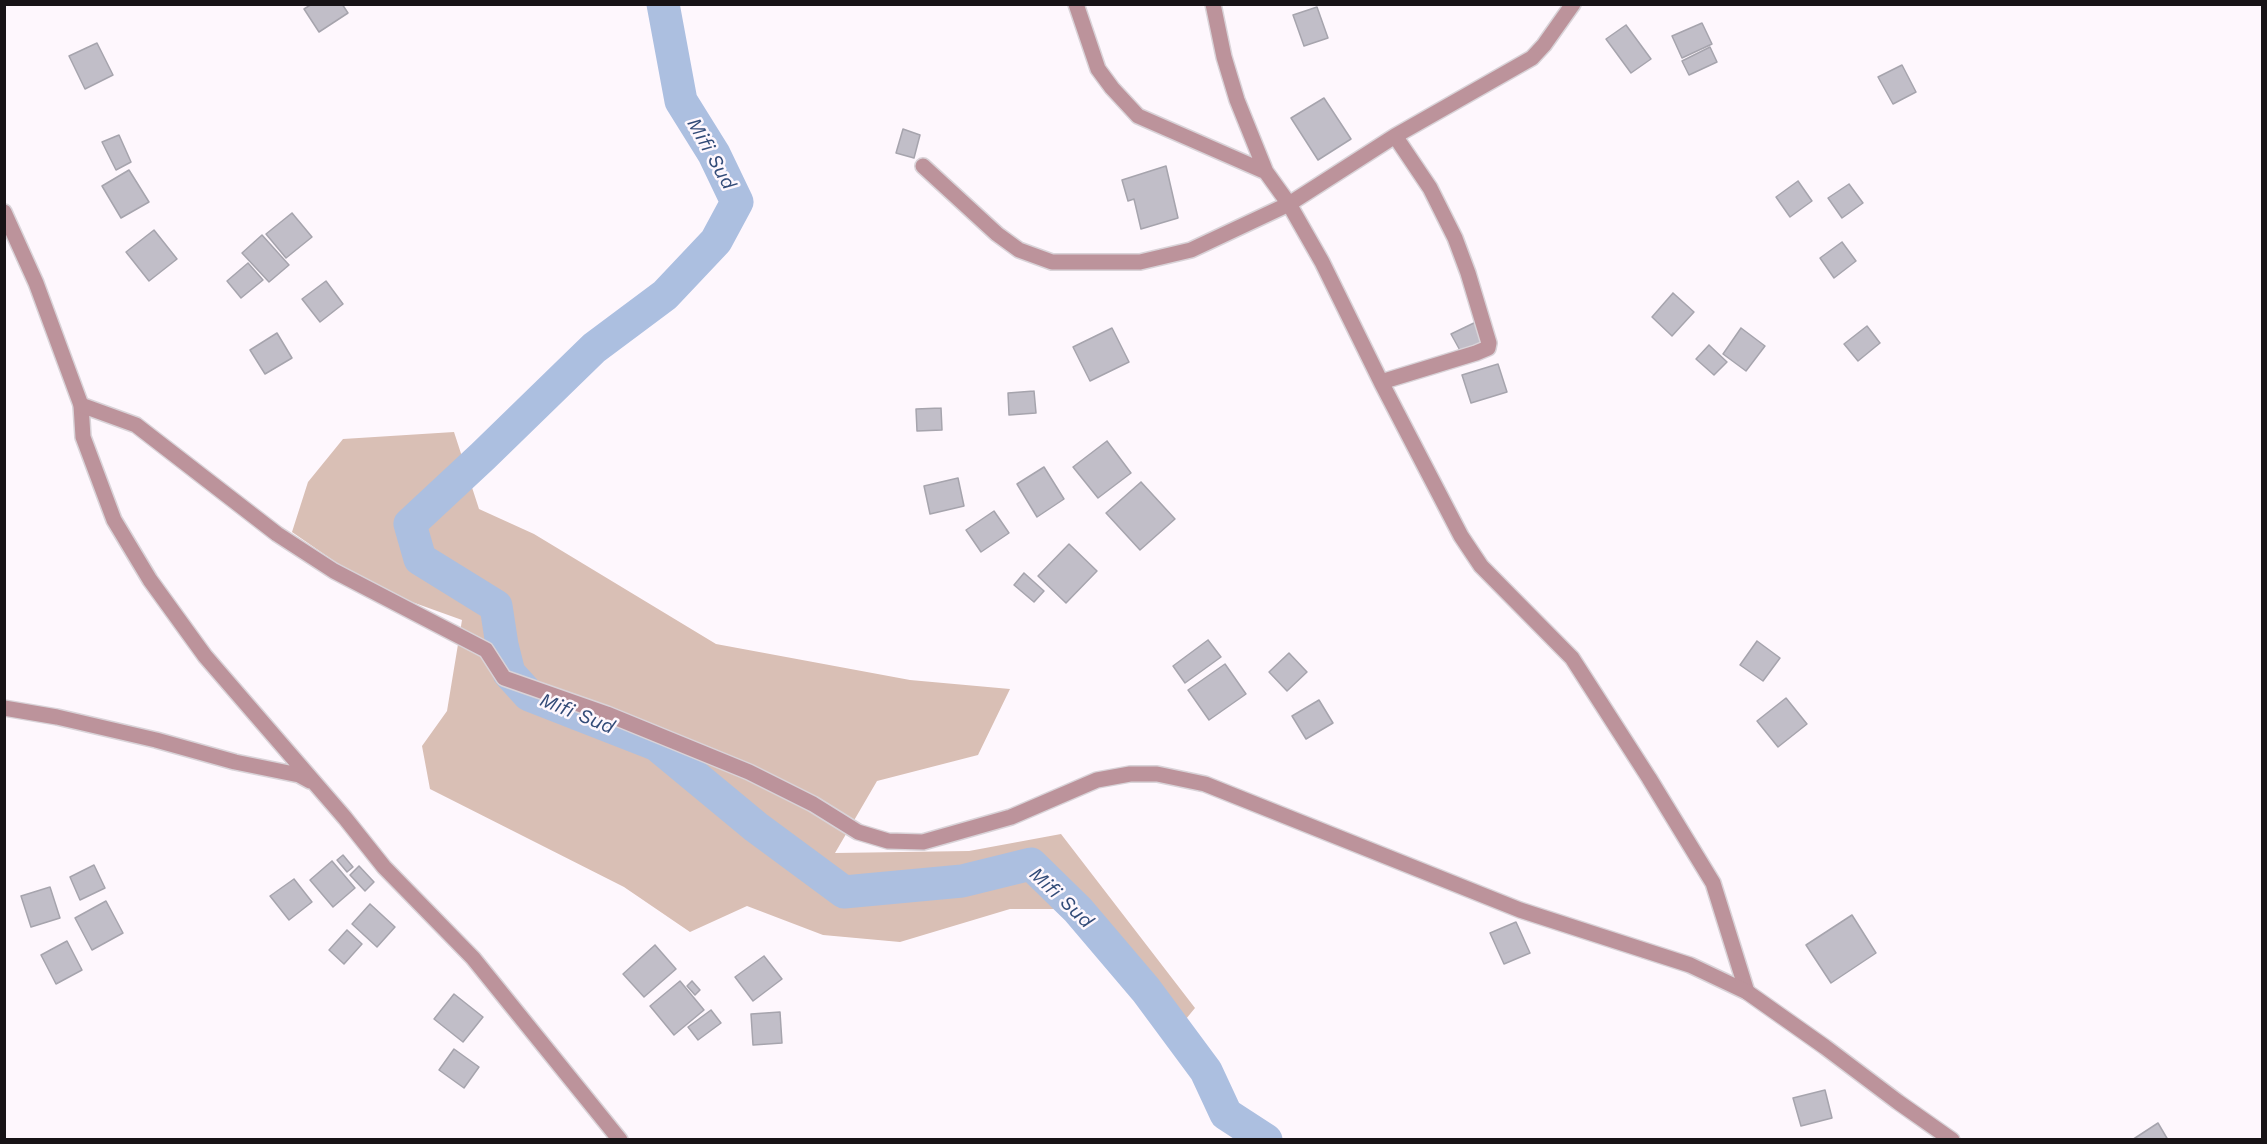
<!DOCTYPE html>
<html>
<head>
<meta charset="utf-8">
<style>
  body { margin:0 }
  #map { position:relative; width:2267px; height:1144px; overflow:hidden; background:#fef7fd; font-family:"Work Sans",sans-serif }
  canvas { display:block }
  .frame { position:absolute; inset:0; border:6px solid #171316; pointer-events:none }
</style>
</head>
<body>
<div id="map">
<canvas width="2267" height="1144"></canvas>
<div class="frame"></div>
</div>
<script>
const context = document.querySelector('canvas').getContext('2d');
context.lineJoin = 'round';
function fillPath(path, color) { context.fillStyle = color; context.fill(path, 'evenodd'); }
const shape = rows => new Path2D(rows.map(r => 'M' + r).join(''));
function stroke(path, color, width, dash) { context.strokeStyle = color; context.lineWidth = width; context.lineCap = dash ? 'butt' : 'round'; context.setLineDash(dash || []); context.stroke(path); }
function drawText(font, color, halo, rows, align = 'center') {
  context.font = font + ' "Work Sans",sans-serif'; context.lineWidth = 5; context.setLineDash([]); context.textBaseline = 'middle'; context.strokeStyle = halo; context.fillStyle = color; for (const [text, x, y, turn = 0] of rows) {
    context.save(); context.translate(x, y); context.rotate((+turn || 0) * Math.PI / 180); context.textAlign = isNaN(turn) ? turn : align; if (halo) context.strokeText(text, 0, 0); context.fillText(text, 0, 0); context.restore();
  }
}
fillPath(shape([
  [454,432,479,509,534,534,716,644,910,680,1010,689,978,755,877,781,835,853,969,851,1061,834,1195,1008,1167,1042,1065,909,1010,909,900,942,823,935,747,906,690,932,624,887,430,789,422,746,447,711,462,620,373,588,292,532,308,482,343,439]
]), '#d9bfb5');
stroke(shape([
  [663,4,681,101,714,154,737,202,716,241,665,295,594,348,483,456,410,524,420,559,496,606,502,645,509,673,529,695,657,745,756,827,844,892,962,881,1031,864,1078,910,1146,990,1206,1071,1226,1114,1266,1140]
]), '#acbfe0', 33);
const building = shape([
  [312,4,342,4,348,13,319,32,304,9,312,4],
  [1317,7,1328,38,1304,46,1293,15,1317,7],
  [1702,23,1712,44,1682,58,1672,36,1702,23],
  [1626,25,1651,59,1631,73,1606,39,1626,25],
  [97,43,113,75,85,89,69,56,97,43],
  [1710,47,1717,62,1689,75,1682,61,1710,47],
  [1902,65,1916,92,1893,104,1878,77,1902,65],
  [1324,98,1351,139,1318,160,1291,118,1324,98],
  [903,129,920,135,914,158,896,153,903,129],
  [119,135,131,162,116,170,102,142,119,135],
  [1166,166,1178,218,1141,229,1134,199,1128,201,1122,180,1166,166],
  [129,170,149,202,121,218,102,186,129,170],
  [1798,181,1812,201,1790,217,1776,197,1798,181],
  [1849,184,1863,203,1842,218,1828,198,1849,184],
  [292,213,312,237,286,258,266,234,292,213],
  [154,230,177,259,149,281,126,252,154,230],
  [262,235,289,265,269,282,242,253,262,235],
  [1842,242,1856,261,1834,278,1820,258,1842,242],
  [248,263,263,280,241,298,227,281,248,263],
  [326,281,343,304,320,322,302,299,326,281],
  [1673,293,1694,312,1672,336,1652,317,1673,293],
  [1476,322,1486,342,1462,354,1451,334,1476,322],
  [1867,326,1880,343,1858,361,1844,344,1867,326],
  [1112,328,1129,362,1090,381,1073,347,1112,328],
  [1741,328,1765,346,1746,371,1723,354,1741,328],
  [277,333,292,358,265,374,250,350,277,333],
  [1709,345,1727,362,1714,375,1696,359,1709,345],
  [1498,364,1507,392,1471,403,1462,375,1498,364],
  [1034,391,1036,413,1009,415,1008,393,1034,391],
  [941,408,942,430,917,431,916,409,941,408],
  [1107,441,1131,473,1098,498,1073,467,1107,441],
  [1044,467,1064,499,1037,517,1017,484,1044,467],
  [958,478,964,506,930,514,924,486,958,478],
  [1141,482,1175,519,1140,550,1106,513,1141,482],
  [994,511,1009,533,981,552,966,530,994,511],
  [1069,544,1097,571,1066,603,1038,576,1069,544],
  [1024,573,1044,591,1034,602,1014,585,1024,573],
  [1208,640,1221,657,1185,683,1173,666,1208,640],
  [1757,641,1780,658,1763,681,1740,665,1757,641],
  [1289,653,1307,672,1287,691,1269,672,1289,653],
  [1225,664,1246,694,1209,720,1188,690,1225,664],
  [1786,698,1807,724,1778,747,1757,721,1786,698],
  [1319,700,1333,723,1306,739,1292,716,1319,700],
  [343,855,353,867,347,872,337,860,343,855],
  [332,861,355,888,333,907,310,880,332,861],
  [94,865,105,888,80,900,70,877,94,865],
  [359,866,374,882,365,891,350,875,359,866],
  [294,879,312,902,289,920,270,896,294,879],
  [50,887,60,918,31,927,21,896,50,887],
  [106,901,123,933,92,950,75,918,106,901],
  [370,904,395,927,377,947,352,924,370,904],
  [1852,915,1876,953,1831,983,1806,945,1852,915],
  [1516,922,1530,953,1504,964,1490,933,1516,922],
  [347,930,362,944,344,964,329,950,347,930],
  [67,941,82,970,56,984,41,955,67,941],
  [655,945,676,969,644,997,623,974,655,945],
  [764,956,782,979,753,1001,735,977,764,956],
  [680,981,704,1010,674,1035,650,1006,680,981],
  [692,981,700,990,695,995,687,986,692,981],
  [454,994,483,1017,463,1042,434,1019,454,994],
  [711,1010,721,1023,698,1040,688,1027,711,1010],
  [780,1012,782,1043,753,1045,751,1014,780,1012],
  [454,1049,479,1067,464,1088,439,1070,454,1049],
  [1825,1090,1832,1118,1801,1126,1793,1098,1825,1090],
  [2158,1123,2168,1140,2132,1140,2158,1123]
]);
fillPath(building, '#c1bec8');
stroke(building, '#a6a4ad', 1.5);
const minor = shape([
  [1076,4,1098,69,1112,88,1138,116,1266,172],
  [1213,4,1224,57,1237,100,1266,172,1289,204,1322,262,1381,382,1461,536,1481,566,1572,658,1649,778,1713,883,1747,992],
  [923,166,997,234,1019,250,1052,262,1140,262,1191,250,1289,204,1395,136,1532,58,1544,45,1573,4],
  [4,212,36,283,81,405,83,437,114,520,150,580,205,656,345,818,384,867,473,958,620,1140],
  [1381,382,1476,353,1488,348,1489,343,1468,273,1455,238,1430,188,1395,136],
  [4,708,57,717,156,740,235,762,299,775,310,781]
]);
const tertiary = shape([
  [81,405,136,425,277,534,334,571,486,650,504,678,607,714,749,772,813,804,858,832,888,841,923,842,1011,817,1097,780,1130,774,1157,774,1205,784,1520,910,1690,965,1747,992,1825,1047,1898,1102,1952,1140]
]);
stroke(minor, '#d9d3d8', 18);
stroke(tertiary, '#d9d3d8', 18);
stroke(minor, '#bc939b', 15);
stroke(tertiary, '#bc939b', 15);
drawText('italic 20px', '#324b78', '#fef7fd', [
  ["Mifi Sud",711,154,61],
  ["Mifi Sud",577,714,22],
  ["Mifi Sud",1061,898,43]
]);
</script>
</body>
</html>
